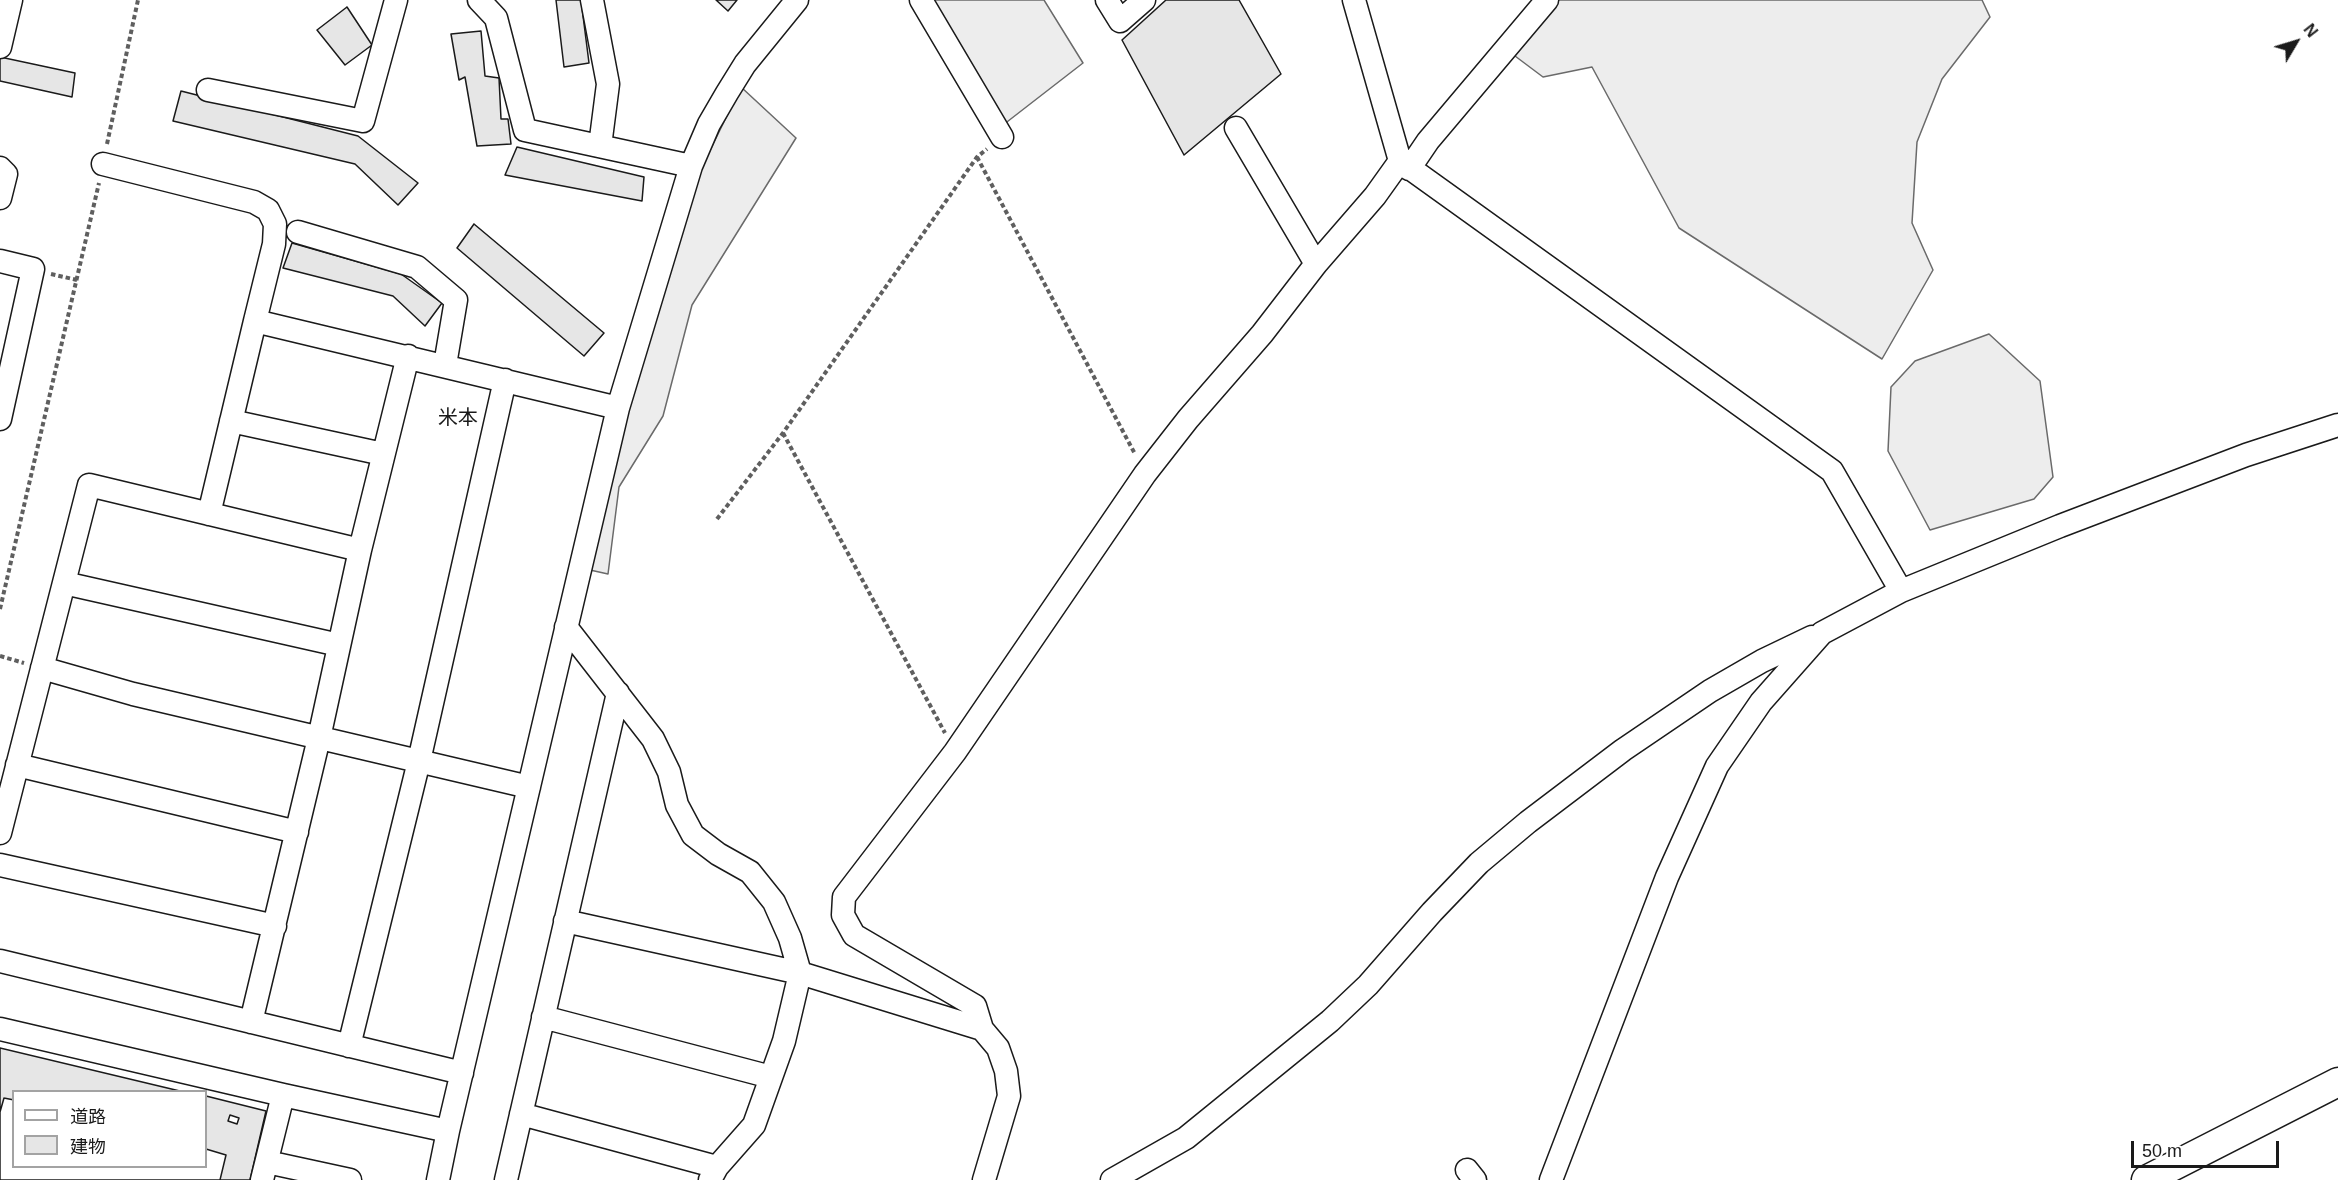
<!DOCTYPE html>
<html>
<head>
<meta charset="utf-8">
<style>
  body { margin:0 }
  #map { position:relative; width:2338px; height:1180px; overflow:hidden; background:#fff; font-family:Helvetica,"Noto Sans JP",sans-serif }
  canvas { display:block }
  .legend { position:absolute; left:12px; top:1090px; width:195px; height:78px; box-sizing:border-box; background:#fff; border:2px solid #a3a3a3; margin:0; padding:8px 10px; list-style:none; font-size:18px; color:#1a1a1a }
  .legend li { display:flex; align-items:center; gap:12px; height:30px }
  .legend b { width:30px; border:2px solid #a3a3a3 }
  .north { position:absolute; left:2266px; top:12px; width:60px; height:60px; -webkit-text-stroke:4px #fff; paint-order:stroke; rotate:52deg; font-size:16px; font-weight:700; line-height:24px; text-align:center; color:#1a1a1a }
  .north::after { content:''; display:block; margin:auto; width:21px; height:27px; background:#1a1a1a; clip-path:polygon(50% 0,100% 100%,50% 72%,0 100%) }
  .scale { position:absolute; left:2131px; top:1141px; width:148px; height:27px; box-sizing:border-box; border:3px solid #1a1a1a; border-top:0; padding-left:8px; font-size:18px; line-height:21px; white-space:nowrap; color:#1a1a1a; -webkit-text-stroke:4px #fff; paint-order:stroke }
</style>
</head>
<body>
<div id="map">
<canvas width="2338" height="1180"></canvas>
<ul class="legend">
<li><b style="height:8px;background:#fff"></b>道路</li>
<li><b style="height:16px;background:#e6e6e6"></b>建物</li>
</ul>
<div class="north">N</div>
<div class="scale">50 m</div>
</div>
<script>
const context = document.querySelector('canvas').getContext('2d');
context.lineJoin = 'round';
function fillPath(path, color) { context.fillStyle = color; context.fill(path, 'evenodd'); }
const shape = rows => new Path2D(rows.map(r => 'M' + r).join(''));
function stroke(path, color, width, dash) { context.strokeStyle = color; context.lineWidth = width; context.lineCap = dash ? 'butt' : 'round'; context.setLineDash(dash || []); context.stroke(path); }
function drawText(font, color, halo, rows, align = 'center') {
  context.font = font + ' Helvetica,"Noto Sans JP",sans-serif'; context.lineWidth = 4.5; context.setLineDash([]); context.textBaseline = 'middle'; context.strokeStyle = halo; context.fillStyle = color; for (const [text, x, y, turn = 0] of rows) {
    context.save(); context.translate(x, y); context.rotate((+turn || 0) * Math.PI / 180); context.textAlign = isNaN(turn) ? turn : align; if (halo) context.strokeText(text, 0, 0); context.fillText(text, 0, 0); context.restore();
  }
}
const built = shape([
  [927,0,1044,0,1083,63,1003,125,927,0],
  [1538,0,1982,0,1990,17,1942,79,1917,142,1912,223,1933,270,1882,359,1679,228,1592,67,1543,77,1515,56,1511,31,1538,0],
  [741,87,796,138,692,305,663,416,619,487,608,574,590,570,625,413,697,177,741,87],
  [1989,334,2040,381,2053,477,2034,499,1930,530,1888,451,1891,387,1915,361,1989,334]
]);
fillPath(built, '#ededed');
stroke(built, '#6a6a6a', 1.5);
const building = shape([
  [556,0,581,0,589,63,564,67,556,0],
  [716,0,737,0,728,11,716,0],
  [1166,0,1239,0,1281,74,1184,155,1122,40,1166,0],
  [347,7,372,45,345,65,317,30,347,7],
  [481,31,485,76,499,78,501,119,508,119,511,144,477,146,465,77,459,80,451,34,481,31],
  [0,57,75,73,72,97,0,81,0,57],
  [181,91,358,136,418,183,398,205,355,164,173,121,181,91],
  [517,147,644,177,642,201,505,175,517,147],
  [474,224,604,333,584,356,457,248,474,224],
  [292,243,401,274,442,303,425,326,393,296,283,268,292,243],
  [0,1048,184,1092,14,1092,14,1166,206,1166,206,1096,266,1111,250,1180,0,1180,0,1048],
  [4,1098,14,1100,14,1166,206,1166,206,1149,226,1155,220,1180,0,1180,0,1112,4,1098],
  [230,1115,239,1118,237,1124,228,1121,230,1115]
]);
fillPath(building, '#e6e6e6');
stroke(building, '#1a1a1a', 1.5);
const minor = shape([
  [479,0,496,18,525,130,691,166],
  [592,0,608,84,600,146],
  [921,0,1002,137],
  [1107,0,1120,21,1144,0],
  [1354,0,1400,161,1832,471,1901,591],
  [0,47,11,0],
  [208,90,363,121,396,0],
  [1236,128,1316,264],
  [103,164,254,202,268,210,275,224,274,244,255,321,618,408],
  [0,168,6,174,0,198],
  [1409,169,1428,141,1547,0],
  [298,232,417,267,456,300,445,365],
  [0,261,33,269,0,419],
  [231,421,383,454],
  [209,514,255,321],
  [64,583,339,645],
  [566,627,653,739,669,772,677,805,693,835,718,854,750,872,774,902,790,938,800,973,784,1041,754,1125,717,1167,710,1180],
  [42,668,133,694,529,787],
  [17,765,297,832],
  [0,833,89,485,360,550],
  [0,865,275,926],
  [565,921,800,973,982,1029,998,1048,1006,1071,1009,1096,984,1180],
  [0,961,462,1073],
  [543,1017,771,1077],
  [251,1022,319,738,360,550,408,356],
  [0,1029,283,1095,448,1131,618,408,691,166,709,124,727,93,745,64,797,0],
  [982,1029,975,1006,854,935,843,915,844,897,955,752,1145,474,1188,419,1262,334,1316,264,1375,196,1400,161],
  [349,1046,419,761,505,380],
  [521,1114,717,1167],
  [267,1162,350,1180],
  [1467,1170,1475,1180],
  [262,1180,283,1095],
  [438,1180,448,1131],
  [506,1180,618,693],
  [1112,1180,1186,1138,1330,1021,1368,985,1432,912,1479,863,1528,822,1623,750,1710,691,1762,661,1812,637],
  [1551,1180,1667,877,1717,766,1761,702,1822,633,1901,591,2060,526,2246,455,2338,425]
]);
const major = shape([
  [2146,1180,2338,1082]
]);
stroke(minor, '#1a1a1a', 25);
stroke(major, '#1a1a1a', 31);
stroke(shape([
  [107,144,138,0],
  [977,157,1135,454],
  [51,274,77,280],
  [783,433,945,733],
  [717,519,783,433,977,157,987,149],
  [0,609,99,183],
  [0,656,24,663]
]), '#5f5f5f', 4, [4.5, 3]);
stroke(minor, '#fff', 22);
stroke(major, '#fff', 28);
drawText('20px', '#1a1a1a', '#fff', [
  ["米本",458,418]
]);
</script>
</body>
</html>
